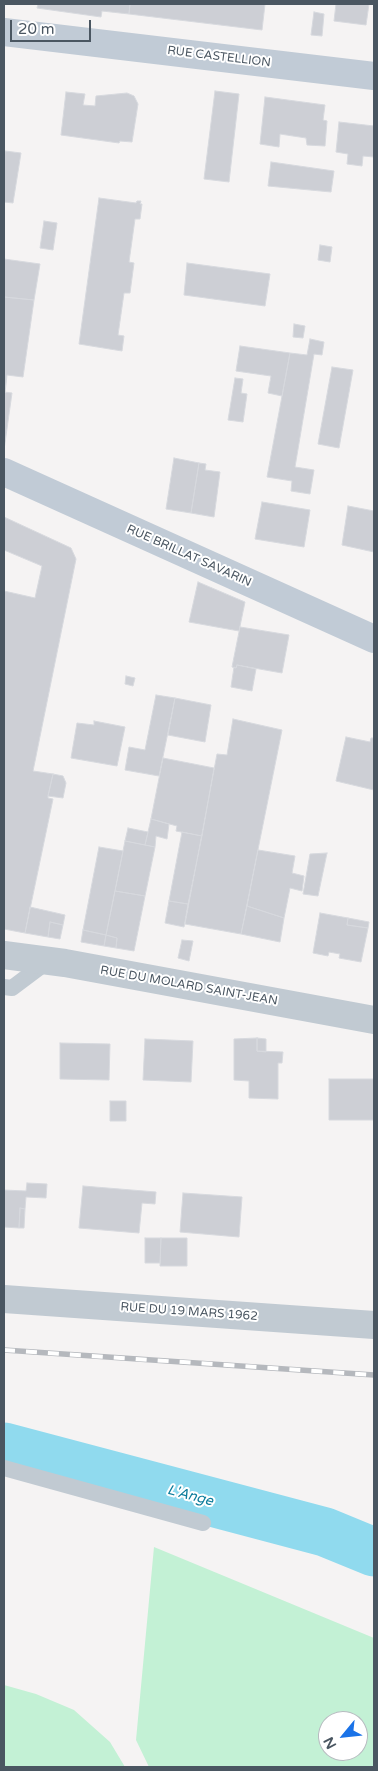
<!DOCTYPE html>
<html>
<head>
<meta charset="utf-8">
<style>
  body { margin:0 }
  #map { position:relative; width:378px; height:1771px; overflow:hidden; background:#f5f3f3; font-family:"Varela Round",sans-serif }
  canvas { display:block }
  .frame { position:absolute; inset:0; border:5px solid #4a5661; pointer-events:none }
  .north { position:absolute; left:318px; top:1711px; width:50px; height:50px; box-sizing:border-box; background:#fff; border:1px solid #b7bbc0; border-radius:50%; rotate:242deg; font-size:14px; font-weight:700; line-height:20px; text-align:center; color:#4a5661 }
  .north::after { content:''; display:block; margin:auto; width:18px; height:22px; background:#1a73e8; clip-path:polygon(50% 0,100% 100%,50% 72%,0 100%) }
  .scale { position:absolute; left:10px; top:20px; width:81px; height:22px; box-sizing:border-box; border:2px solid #4a5661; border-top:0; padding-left:6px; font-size:15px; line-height:18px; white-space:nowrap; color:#4a5661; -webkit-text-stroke:4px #fff; paint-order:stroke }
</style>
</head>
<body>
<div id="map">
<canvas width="378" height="1771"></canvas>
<div class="frame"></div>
<div class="north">N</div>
<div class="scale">20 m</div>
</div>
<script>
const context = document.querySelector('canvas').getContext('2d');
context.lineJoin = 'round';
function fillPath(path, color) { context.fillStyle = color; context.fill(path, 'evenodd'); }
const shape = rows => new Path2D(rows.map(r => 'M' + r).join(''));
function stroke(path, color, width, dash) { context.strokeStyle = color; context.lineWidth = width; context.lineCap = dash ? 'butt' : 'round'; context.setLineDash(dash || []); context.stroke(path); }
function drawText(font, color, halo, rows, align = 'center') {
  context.font = font + ' "Varela Round",sans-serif'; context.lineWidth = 4; context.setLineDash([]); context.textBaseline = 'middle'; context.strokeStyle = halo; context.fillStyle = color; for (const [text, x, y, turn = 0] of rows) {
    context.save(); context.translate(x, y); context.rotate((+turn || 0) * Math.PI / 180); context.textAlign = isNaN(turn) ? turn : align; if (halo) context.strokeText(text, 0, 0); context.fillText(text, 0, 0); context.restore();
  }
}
fillPath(shape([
  [154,1547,374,1638,374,1767,149,1767,136,1740],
  [328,1721,358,1721,358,1751,328,1751],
  [4,1685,36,1694,74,1710,110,1742,125,1767,4,1767]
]), '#c3f1d5');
stroke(shape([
  [4,1447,325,1532,374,1552]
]), '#90daee', 49);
const building = shape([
  [38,4,130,4,129,14,102,11,101,17,37,8,38,4],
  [130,4,265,4,262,30,129,14,130,4],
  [336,4,369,4,366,25,334,21,336,4],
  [314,12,324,14,322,36,311,35,314,12],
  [215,91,239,94,229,182,204,179,215,91],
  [66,92,85,94,83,105,95,106,96,96,127,93,134,96,138,104,132,142,120,141,119,143,61,135,66,92],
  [265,97,325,105,323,120,327,121,325,146,307,145,306,138,280,134,279,147,260,144,265,97],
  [339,122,374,126,374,157,363,156,362,166,347,164,348,154,336,152,339,122],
  [5,151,21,153,13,203,4,202,4,160,5,151],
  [271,162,334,171,331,192,268,186,271,162],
  [99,198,136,203,137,201,141,201,140,204,142,204,140,219,135,219,129,262,134,263,130,293,124,293,118,335,124,336,122,351,79,344,99,198],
  [44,221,57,223,53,250,40,248,44,221],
  [320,245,332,247,330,262,318,260,320,245],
  [4,259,40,264,34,300,4,297,4,259],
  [187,263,270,274,265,306,184,295,187,263],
  [4,297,34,300,23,377,7,375,5,393,4,392,4,297],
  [294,324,305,326,303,338,293,337,294,324],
  [310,339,324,342,322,355,314,354,295,467,314,470,310,494,291,491,292,481,267,477,290,353,307,355,310,339],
  [240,346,290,353,282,396,268,393,271,376,236,371,240,346],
  [332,367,353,370,339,448,318,444,332,367],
  [235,378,243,379,241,393,247,394,243,422,228,420,235,378],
  [4,392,12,393,4,450,4,392],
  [174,458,199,463,191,513,166,509,174,458],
  [199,463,206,464,205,470,220,472,214,517,191,513,199,463],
  [262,502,310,510,304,547,255,539,262,502],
  [348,506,374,511,374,552,342,545,348,506],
  [4,517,71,548,76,559,33,771,53,774,48,796,48,798,53,799,25,933,4,929,4,591,35,598,42,566,4,550,4,517],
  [198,582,245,602,239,631,189,622,198,582],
  [240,627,289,635,282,673,237,665,236,668,232,667,240,627],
  [237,665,256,669,252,691,231,687,234,667,236,668,237,665],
  [126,676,135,678,133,686,125,684,126,676],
  [156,695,175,698,159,776,125,770,129,747,145,750,156,695],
  [175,698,211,705,205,742,168,735,175,698],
  [233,719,282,730,241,934,185,924,217,754,227,755,233,719],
  [94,721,125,727,117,766,71,758,77,723,94,725,94,721],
  [346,737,370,742,371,738,374,738,374,790,336,781,346,737],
  [163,758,214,768,202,836,176,831,177,826,151,819,163,758],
  [53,774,63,776,66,783,63,798,48,796,53,774],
  [151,819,169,824,167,839,156,836,155,847,145,845,151,819],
  [128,828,148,832,145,845,125,841,128,828],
  [182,832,202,836,188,904,169,901,182,832],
  [125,841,155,847,145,896,115,891,125,841],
  [99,847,123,851,106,935,83,930,99,847],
  [258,850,295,856,292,873,304,876,302,891,290,888,284,918,247,906,258,850],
  [327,853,318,896,303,894,310,854,327,853],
  [115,891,145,896,134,951,116,948,117,938,106,935,115,891],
  [169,901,188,904,184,927,165,923,169,901],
  [247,906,284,918,280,942,241,934,247,906],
  [30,907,65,915,63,925,50,922,48,937,25,933,30,907],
  [320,913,348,918,347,925,368,928,361,962,339,958,340,954,329,952,328,956,313,953,320,913],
  [348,918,369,922,368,928,347,925,348,918],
  [50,922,63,925,60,939,48,937,50,922],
  [83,930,106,935,104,946,81,942,83,930],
  [106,935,117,938,116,948,104,946,106,935],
  [182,940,193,941,189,961,178,958,182,940],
  [257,1038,257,1051,283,1052,282,1063,278,1063,278,1099,249,1098,249,1081,234,1080,234,1039,257,1038],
  [257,1038,266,1039,266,1052,257,1051,257,1038],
  [145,1039,193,1041,191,1082,143,1080,145,1039],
  [60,1043,110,1044,109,1080,60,1079,60,1043],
  [329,1079,374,1079,374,1120,329,1120,329,1079],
  [110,1101,126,1101,126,1121,110,1121,110,1101],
  [27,1183,47,1184,46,1198,26,1197,25,1209,20,1208,19,1228,4,1227,4,1190,26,1191,27,1183],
  [83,1186,156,1192,155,1204,142,1203,139,1233,79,1228,83,1186],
  [183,1193,242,1197,239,1237,180,1232,183,1193],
  [20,1208,25,1209,24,1228,19,1228,20,1208],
  [145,1238,161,1238,160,1263,145,1263,145,1238],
  [161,1238,187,1238,187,1266,160,1266,161,1238]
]);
fillPath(building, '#cdcfd5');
stroke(building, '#d7d9de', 1);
stroke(shape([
  [4,987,12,988,48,961],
  [4,1468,203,1523]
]), '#c1cad2', 16);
stroke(shape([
  [4,955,65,963,374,1020],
  [4,1299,374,1325]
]), '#c1cad2', 28);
stroke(shape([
  [4,32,374,76],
  [4,472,374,639]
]), '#c1cbd6', 28);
const rail = shape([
  [4,1350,374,1375]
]);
stroke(rail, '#b5b8bd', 5.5);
stroke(rail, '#fff', 4, [11]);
drawText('12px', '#4a5661', '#fff', [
  ["RUE CASTELLION",219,57,7],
  ["RUE BRILLAT SAVARIN",189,556,24],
  ["RUE DU MOLARD SAINT-JEAN",189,986,10],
  ["RUE DU 19 MARS 1962",189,1312,4]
]);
drawText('italic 14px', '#0c7c9b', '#fff', [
  ["L'Ange",190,1496,15]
]);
</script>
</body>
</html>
